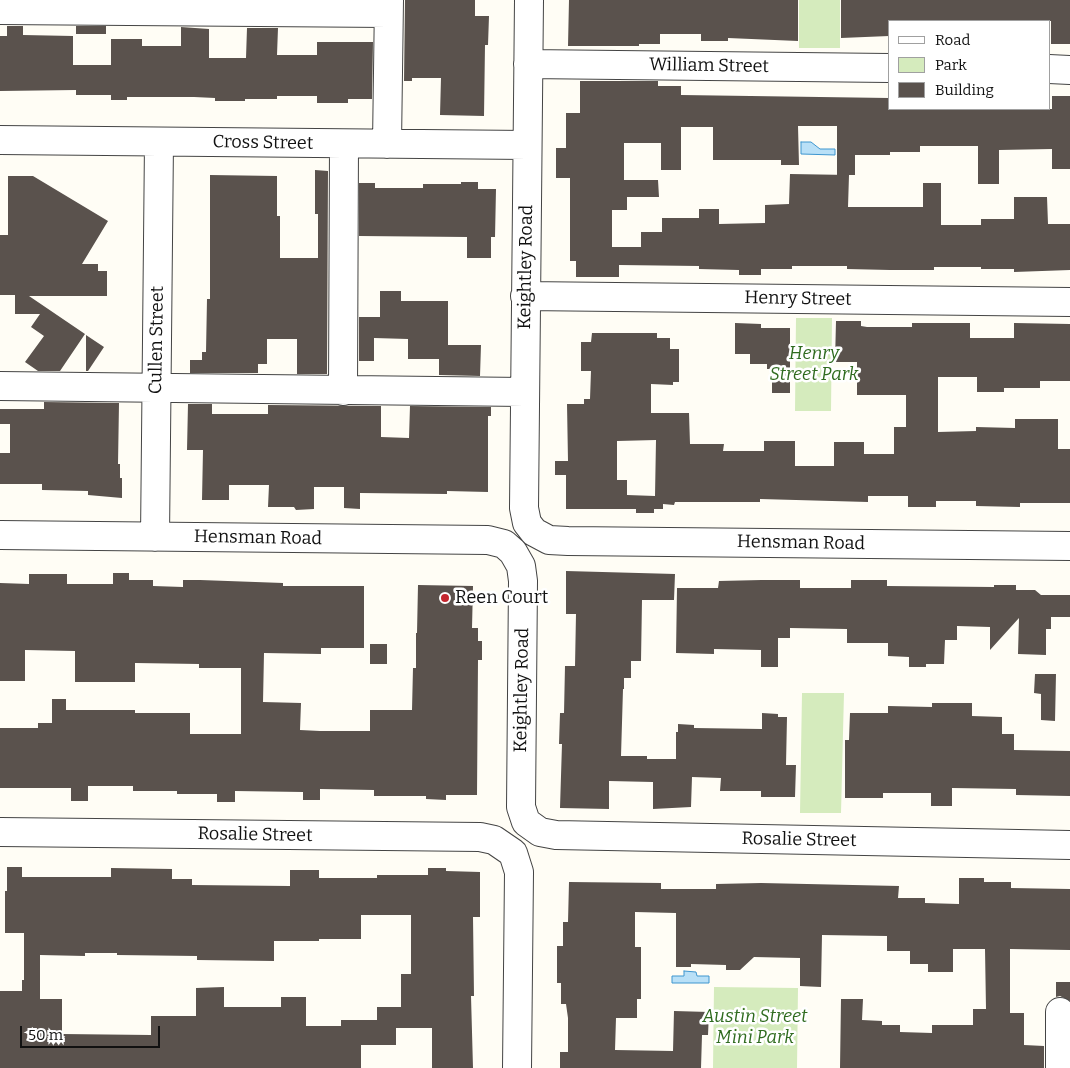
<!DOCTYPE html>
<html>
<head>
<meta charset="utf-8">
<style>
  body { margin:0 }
  #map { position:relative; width:1070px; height:1068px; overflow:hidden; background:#fffdf5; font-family:Bitter,serif }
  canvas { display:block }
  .legend { position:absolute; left:888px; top:20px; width:162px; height:90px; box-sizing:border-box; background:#fff; border:1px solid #a0a0a0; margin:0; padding:6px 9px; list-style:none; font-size:15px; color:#111 }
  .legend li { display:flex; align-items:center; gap:10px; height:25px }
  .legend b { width:25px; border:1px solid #a0a0a0 }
  .scale { position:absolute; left:20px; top:1026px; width:140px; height:22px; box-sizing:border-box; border:2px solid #111; border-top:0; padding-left:6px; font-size:15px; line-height:18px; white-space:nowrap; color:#111; -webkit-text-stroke:4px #fff; paint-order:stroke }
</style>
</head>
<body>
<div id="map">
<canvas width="1070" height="1068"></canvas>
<ul class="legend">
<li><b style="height:6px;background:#fff"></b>Road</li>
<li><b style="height:14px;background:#d5ebbd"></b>Park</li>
<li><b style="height:14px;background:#5a524d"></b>Building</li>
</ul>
<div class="scale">50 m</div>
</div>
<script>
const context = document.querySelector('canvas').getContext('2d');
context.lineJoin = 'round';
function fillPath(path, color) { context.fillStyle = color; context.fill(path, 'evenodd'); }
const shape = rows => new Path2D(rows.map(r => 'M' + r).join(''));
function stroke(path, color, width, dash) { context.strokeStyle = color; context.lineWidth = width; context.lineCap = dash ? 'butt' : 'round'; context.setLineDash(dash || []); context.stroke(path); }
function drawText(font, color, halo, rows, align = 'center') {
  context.font = font + ' Bitter,serif'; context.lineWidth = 5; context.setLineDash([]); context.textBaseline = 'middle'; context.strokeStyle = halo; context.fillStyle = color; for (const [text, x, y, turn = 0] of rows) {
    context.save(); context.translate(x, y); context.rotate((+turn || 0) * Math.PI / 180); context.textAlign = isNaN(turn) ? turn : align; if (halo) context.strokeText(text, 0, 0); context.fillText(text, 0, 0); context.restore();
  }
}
fillPath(shape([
  [799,0,840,0,840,48,799,48],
  [796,318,832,318,831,411,795,411],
  [802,693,844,693,841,813,800,813],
  [714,987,798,988,797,1068,713,1068]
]), '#d5ebbd');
const water = shape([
  [801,142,811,142,820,149,835,149,835,155,801,154,801,142],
  [684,971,696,972,697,976,709,976,709,983,672,983,672,976,684,976,684,971]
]);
fillPath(water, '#b9e0f7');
stroke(water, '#3f96cf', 1);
fillPath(shape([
  [405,0,475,0,475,16,489,16,488,45,485,45,484,116,440,115,441,78,412,78,412,81,404,81],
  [569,0,798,0,798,41,728,38,728,41,701,41,701,34,660,34,660,44,639,44,639,46,568,46],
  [841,0,1070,0,1070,44,1051,44,1051,21,889,21,889,36,841,38],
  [7,26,23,26,23,35,73,36,73,65,111,65,111,39,142,39,142,46,181,46,181,27,209,29,209,58,246,58,247,28,278,28,277,55,317,55,317,42,373,42,372,99,348,99,348,103,317,103,317,96,277,96,277,99,245,99,245,101,215,101,215,98,194,97,127,97,127,100,111,100,111,95,76,95,76,90,0,91,0,36,7,36],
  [76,26,106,26,106,34,76,34],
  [580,81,658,81,658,86,681,86,681,95,889,98,889,109,1052,109,1052,96,1070,96,1070,169,1052,169,1052,149,999,150,999,184,978,184,978,146,920,146,920,152,890,152,890,155,855,155,855,175,837,175,837,126,798,126,799,165,781,165,781,160,713,160,713,127,681,127,681,170,661,170,661,143,624,143,624,180,658,180,659,197,627,197,627,210,612,210,612,247,641,247,641,232,662,232,662,218,699,218,699,209,719,209,719,224,765,223,765,205,789,204,790,174,849,175,848,207,923,207,923,183,941,183,941,225,981,225,981,219,1014,219,1014,197,1047,197,1048,224,1070,224,1070,270,1014,272,1014,269,981,269,981,267,934,267,934,270,890,270,847,269,847,266,792,266,792,269,761,269,761,275,739,275,739,270,699,269,699,266,619,265,619,277,576,277,576,261,570,261,570,178,556,178,556,148,566,148,566,113,580,113],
  [315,170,328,171,327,374,297,374,297,339,267,339,267,364,258,364,258,373,190,373,190,360,202,360,202,352,206,352,207,299,210,299,210,175,277,176,277,216,280,216,280,258,318,258,318,214,315,214],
  [8,176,33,176,108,221,82,264,98,264,98,271,107,271,107,296,29,296,85,334,60,371,38,371,25,362,44,336,31,327,40,314,15,314,15,295,0,295,0,235,8,235],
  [461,182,478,182,478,189,496,189,495,237,491,237,491,258,467,258,467,237,359,236,359,183,375,183,375,188,423,188,423,184,461,184],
  [380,291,401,291,401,301,448,301,448,345,481,345,480,376,439,375,439,359,408,359,408,339,374,338,374,361,359,361,359,317,380,317],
  [836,321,861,321,861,326,867,327,912,327,912,323,970,323,970,338,1014,338,1014,323,1070,324,1070,381,1040,381,1040,388,1004,388,1004,392,977,392,977,377,938,377,938,432,976,431,976,427,1015,428,1015,419,1058,419,1058,449,1070,449,1070,503,1020,503,1020,507,976,506,976,501,936,501,936,507,908,507,908,496,868,496,868,502,760,499,760,502,675,502,674,505,663,504,663,509,654,509,654,513,636,513,636,509,566,509,566,475,555,475,555,461,568,461,567,404,584,404,584,399,590,399,591,371,581,371,581,342,591,342,592,333,657,333,657,338,670,338,670,349,679,349,679,382,673,382,673,385,651,384,651,413,689,413,690,444,724,444,723,451,764,451,764,441,795,441,795,466,834,466,834,442,864,442,864,454,894,454,894,427,906,427,906,395,857,395,857,362,835,362],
  [656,440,655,496,627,495,627,480,617,480,617,441],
  [735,323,761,324,761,328,790,328,790,393,772,393,772,369,767,369,767,364,750,364,750,354,735,354],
  [86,335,104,347,88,371,86,371],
  [44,402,119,403,118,464,120,464,120,478,122,478,122,498,88,495,88,491,42,490,42,484,0,484,0,453,10,453,10,424,0,424,0,409,44,409],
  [188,404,212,404,212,414,268,414,268,405,381,406,381,437,409,438,410,406,491,407,491,416,488,416,488,492,447,491,447,494,360,493,360,509,344,508,344,487,314,487,314,509,296,510,294,507,268,507,269,485,229,485,229,500,202,500,203,450,187,450],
  [566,571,675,574,674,600,642,600,641,661,631,661,631,678,624,678,624,689,623,689,621,756,647,756,647,759,676,759,676,732,678,732,678,724,694,725,694,728,762,729,762,713,778,714,778,717,787,717,786,765,796,765,795,797,761,797,761,791,720,791,721,778,692,777,691,807,653,809,653,782,609,781,609,809,560,808,562,744,559,744,560,713,564,713,565,666,575,666,576,614,566,614],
  [113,573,129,573,129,580,153,580,153,586,183,587,183,580,200,580,283,583,283,586,364,586,364,648,321,648,321,654,264,653,263,702,301,703,300,730,320,731,370,731,370,710,412,710,413,668,416,668,416,633,417,633,418,585,473,586,472,628,478,628,478,641,482,641,482,660,478,660,477,795,446,795,446,800,426,799,426,796,374,796,374,790,320,789,320,800,303,800,303,792,235,791,235,802,217,802,217,794,177,794,177,791,133,791,133,786,88,786,88,801,71,801,71,788,0,788,0,728,38,728,38,723,52,723,52,699,66,699,66,710,135,710,135,713,190,713,190,734,241,734,241,668,199,668,199,664,135,663,135,682,75,682,75,651,25,650,25,681,0,681,0,583,29,584,29,574,67,574,67,584,113,584],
  [762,580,800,580,800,588,851,588,851,580,887,580,887,586,994,587,994,585,1016,585,1016,590,1035,590,1041,595,1070,595,1070,617,1051,617,1051,629,1046,629,1046,655,1018,654,1019,618,990,650,990,627,957,626,957,640,945,640,944,664,926,664,926,667,909,667,909,657,888,656,888,643,847,643,847,629,790,628,790,638,778,638,778,667,761,667,761,650,714,649,714,654,676,653,677,588,718,588,719,581],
  [370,644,387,644,387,664,370,664],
  [1035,674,1056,674,1055,721,1041,720,1041,694,1034,693],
  [932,703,972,703,972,716,1002,717,1002,734,1014,734,1014,750,1070,751,1070,796,1016,795,1016,789,952,788,952,806,931,806,931,793,883,793,883,798,845,798,845,740,849,740,850,713,888,713,888,706,932,707],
  [7,867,22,867,22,877,111,877,111,868,172,869,172,879,192,879,192,885,290,886,290,870,319,870,319,878,377,878,377,875,428,875,428,868,446,868,446,871,480,872,480,917,473,917,474,996,471,996,473,1068,432,1068,432,1028,396,1028,396,1045,361,1045,361,1068,0,1068,0,991,22,991,22,980,24,980,24,933,5,933,5,891,7,891],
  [361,915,411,915,411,974,401,974,401,1007,377,1007,377,1020,341,1020,341,1026,306,1026,306,997,281,997,281,1007,224,1007,224,987,196,988,196,1016,151,1016,151,1035,62,1034,62,999,40,999,40,955,85,956,85,953,117,953,117,955,197,956,197,960,274,961,274,941,319,941,319,939,361,939],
  [959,878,984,878,984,882,1011,882,1011,888,1070,889,1070,950,1010,949,1010,1013,1024,1013,1024,1045,1044,1046,1044,1068,840,1068,841,999,863,999,862,1020,882,1021,882,1025,900,1025,900,1032,932,1033,932,1025,973,1025,973,1009,986,1009,985,949,953,949,953,972,928,972,928,964,910,964,910,951,887,951,887,936,822,935,821,987,800,986,800,958,754,957,740,970,726,970,726,965,691,964,691,967,676,967,676,913,635,912,635,947,641,947,641,999,637,999,637,1018,616,1018,615,1050,673,1051,674,1011,709,1012,708,1035,702,1035,701,1068,560,1068,560,1052,568,1052,568,1018,566,1004,561,1004,561,983,557,983,557,946,563,946,563,922,568,922,569,882,661,883,661,889,716,889,716,884,761,883,899,886,898,898,925,898,925,903,959,904],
  [1056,982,1070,982,1070,1001,1060,996,1056,997]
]), '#5a524d');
const minor = shape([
  [529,0,524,508,527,523,534,532,549,540,568,541,1070,546],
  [0,10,388,13],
  [528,64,889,68],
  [1049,69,1070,70],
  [0,140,527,145],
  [387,144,389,0],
  [525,296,1070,302],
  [0,386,524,392],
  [343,391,344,144],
  [0,535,488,540,504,544,513,552,521,566,523,581,521,807,526,822,540,832,556,835,1070,845],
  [155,537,159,142],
  [0,832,480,837,494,840,513,853,519,872,517,1068],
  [1060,1068,1060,1012]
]);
stroke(minor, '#444', 30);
stroke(minor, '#fff', 28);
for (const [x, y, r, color] of [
  [445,598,5,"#c4262e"]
]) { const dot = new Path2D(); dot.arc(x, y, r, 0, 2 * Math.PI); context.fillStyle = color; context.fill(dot); stroke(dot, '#fff', 2); }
drawText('18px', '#111', '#fff', [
  ["William Street",709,66,1],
  ["Cross Street",263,143,1],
  ["Keightley Road",526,267,-89],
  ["Henry Street",798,299,1],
  ["Cullen Street",157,340,-89],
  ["Hensman Road",258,538,1],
  ["Hensman Road",801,543,1],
  ["Keightley Road",522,690,-89],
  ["Rosalie Street",255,835,1],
  ["Rosalie Street",799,840,1]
]);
drawText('italic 18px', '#2f6b1f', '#fff', [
  ["Henry",814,354],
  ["Street Park",814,375],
  ["Austin Street",755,1017],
  ["Mini Park",755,1038]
]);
drawText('18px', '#111', '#fff', [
  ["Reen Court",455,598]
], 'left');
</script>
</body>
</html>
